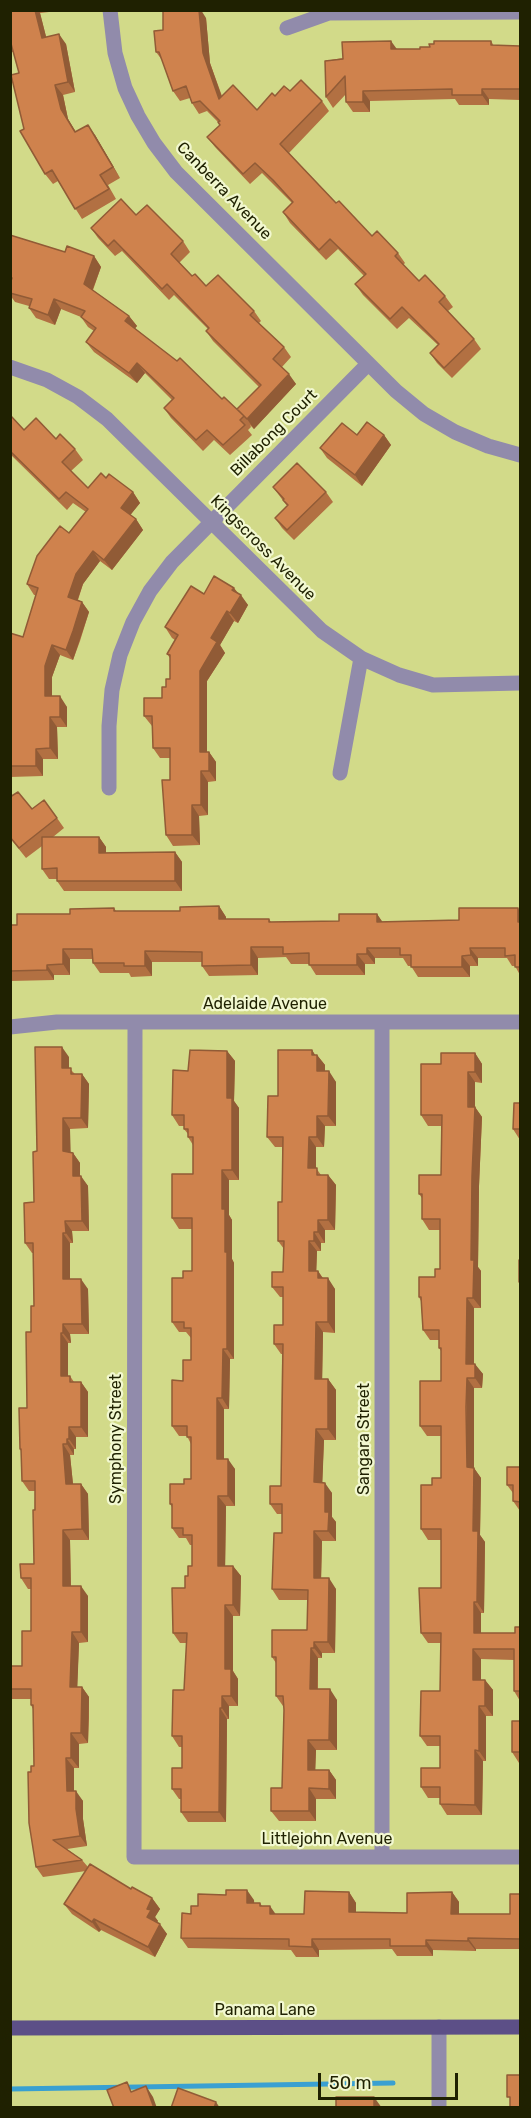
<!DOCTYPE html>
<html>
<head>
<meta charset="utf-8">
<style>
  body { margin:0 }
  #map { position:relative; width:531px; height:2118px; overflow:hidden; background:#d2da89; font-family:Rubik,sans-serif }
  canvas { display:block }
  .frame { position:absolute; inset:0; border:12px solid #1f2101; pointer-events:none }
  .scale { position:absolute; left:318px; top:2073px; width:140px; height:27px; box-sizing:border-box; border:3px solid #1f2101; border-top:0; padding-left:8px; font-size:18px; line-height:21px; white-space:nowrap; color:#1f2101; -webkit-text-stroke:4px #f2f8d0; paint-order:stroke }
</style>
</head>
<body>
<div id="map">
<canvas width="531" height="2118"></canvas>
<div class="frame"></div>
<div class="scale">50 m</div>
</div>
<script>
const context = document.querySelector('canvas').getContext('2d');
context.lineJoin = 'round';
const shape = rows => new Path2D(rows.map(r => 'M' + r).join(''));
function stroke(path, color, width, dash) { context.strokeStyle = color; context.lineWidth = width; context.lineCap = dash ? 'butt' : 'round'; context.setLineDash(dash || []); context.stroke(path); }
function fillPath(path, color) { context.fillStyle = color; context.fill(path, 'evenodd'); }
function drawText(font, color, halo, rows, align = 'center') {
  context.font = font + ' Rubik,sans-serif'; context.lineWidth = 4.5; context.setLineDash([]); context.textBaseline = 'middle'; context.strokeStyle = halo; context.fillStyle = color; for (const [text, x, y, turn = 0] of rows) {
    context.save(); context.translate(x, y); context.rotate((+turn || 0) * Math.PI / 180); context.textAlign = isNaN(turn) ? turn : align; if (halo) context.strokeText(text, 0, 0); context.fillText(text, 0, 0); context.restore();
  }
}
stroke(shape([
  [10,2089,393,2083]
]), '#39a0d1', 5);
stroke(shape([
  [110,10,115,53,125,88,138,116,154,143,176,172,396,391,424,414,455,432,488,446,520,455],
  [287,28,329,13,520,12],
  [10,367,47,380,78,397,107,419,322,631,361,658,399,675,433,685,520,683],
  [340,773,361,658],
  [109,788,109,726,112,690,120,655,133,622,150,591,172,562,368,364],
  [135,1022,134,1857,520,1857],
  [10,1027,57,1022,520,1022],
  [382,1857,382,1022],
  [439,2027,439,2108]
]), '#918bab', 15);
stroke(shape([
  [10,2028,520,2027]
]), '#5c4f87', 15);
fillPath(shape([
  [11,10,49,10,49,12,40,13,46,37,66,44,75,92,63,95,68,119,76,132,95,135,120,178,108,185,116,199,82,219,58,181,53,184,45,174,24,129,19,73,14,52,12,52,10,50],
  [206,18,210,63,222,96,257,110,275,96,290,91,322,101,329,111,289,153,336,203,372,236,398,253,405,263,403,265,419,281,445,296,453,307,448,311,474,339,481,349,452,378,437,363,430,353,438,345,409,318,397,329,363,295,355,284,364,276,338,249,326,260,290,223,283,212,292,203,262,173,250,184,215,147,207,137,220,125,218,122,207,111,199,114,192,103,190,98,180,101,173,91,162,60,156,52,163,30],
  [491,41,494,46,520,46,520,100,489,99,489,105,459,105,455,99,370,101,370,112,353,112,346,102,346,94,333,108,326,97,325,61,397,49,420,49,430,47],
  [136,215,183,241,190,252,179,263,192,276,206,286,254,311,261,321,259,323,284,347,291,357,282,367,296,384,254,429,250,425,251,427,248,430,252,435,230,455,214,440,203,451,171,418,164,408,172,400,145,373,137,383,94,352,86,342,94,331,88,327,81,317,61,309,55,325,36,318,29,308,29,306,15,302,10,295,10,235,65,252,94,256,101,267,93,290,129,316,137,326,135,328,222,399,238,411,259,387,213,341,206,331,208,329,174,295,169,300,122,251,115,256,98,238,91,228],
  [11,416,24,430,56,439,75,449,83,460,71,471,88,488,106,478,133,492,140,503,130,515,136,519,143,530,112,570,100,561,83,584,78,600,82,602,89,612,80,641,73,660,60,655,52,677,52,696,67,707,67,727,57,727,58,759,43,759,43,776,10,777,10,633,23,637,36,595,34,595,27,584,86,512,73,503,67,510,10,454],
  [357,435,384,435,391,445,362,486,327,458,320,448],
  [273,487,326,492,333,502,294,540,282,528,275,518,287,506],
  [234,588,248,605,238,623,234,621,220,645,225,653,207,681,207,752,209,752,216,762,216,781,208,782,208,815,199,816,200,845,173,846,166,835,170,780,170,758,160,758,153,748,152,726,144,716,162,698,170,679,170,658,167,654,175,640,172,638,165,627,204,594],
  [10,797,32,809,57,818,64,828,53,837,99,837,106,847,106,853,175,852,182,862,182,891,64,891,57,881,57,879,49,879,42,869,42,846,26,858,10,838],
  [219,906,226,917,226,919,269,919,271,922,339,921,377,914,382,922,459,920,520,912,520,975,515,966,512,966,507,958,478,958,478,966,470,966,470,977,418,977,411,966,408,966,403,958,375,958,375,964,365,964,365,975,316,975,309,964,291,964,286,957,258,958,258,975,209,976,202,966,202,962,152,962,152,976,131,977,129,973,100,973,93,963,93,959,70,959,70,975,54,975,54,980,10,981,10,925,17,925,70,914,114,908,116,911,180,911],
  [312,1050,315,1055,317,1055,325,1065,325,1071,336,1082,336,1126,325,1126,324,1147,316,1147,316,1168,321,1175,328,1175,336,1185,335,1230,325,1230,325,1243,321,1243,321,1251,317,1251,316,1271,318,1271,323,1278,335,1289,335,1333,323,1332,322,1379,328,1379,336,1390,336,1440,324,1440,322,1483,332,1493,332,1517,336,1522,336,1541,322,1541,321,1578,336,1589,335,1653,322,1653,322,1658,318,1658,318,1689,337,1700,337,1750,316,1750,315,1770,329,1770,336,1780,336,1799,316,1799,316,1821,279,1821,271,1811,282,1788,284,1706,283,1706,276,1696,276,1663,272,1657,307,1630,308,1600,279,1600,272,1589,282,1533,282,1514,277,1514,270,1504,281,1486,282,1354,281,1354,274,1344,283,1325,283,1297,280,1297,272,1287,283,1272,284,1249,278,1241,282,1202,282,1147,275,1147,267,1137,278,1096],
  [227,1051,235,1061,234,1101,239,1108,239,1180,229,1180,229,1215,232,1220,232,1259,234,1263,234,1359,230,1359,229,1409,224,1409,224,1459,235,1469,235,1506,226,1506,225,1566,233,1566,241,1576,240,1616,233,1616,233,1671,238,1679,238,1706,229,1706,229,1719,227,1719,226,1822,188,1822,181,1812,181,1799,179,1799,172,1789,182,1768,182,1747,179,1747,172,1736,184,1690,187,1643,180,1643,173,1633,192,1566,192,1545,190,1545,186,1538,179,1538,172,1528,172,1507,170,1504,184,1484,191,1479,191,1444,187,1436,179,1436,172,1426,183,1381,191,1360,191,1338,186,1332,179,1332,172,1322,183,1278,192,1271,192,1229,179,1229,172,1218,193,1174,193,1145,188,1137,188,1134,184,1129,184,1126,179,1126,172,1115,188,1071],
  [475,1053,482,1064,482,1083,475,1082,475,1107,482,1117,479,1186,478,1267,481,1271,481,1308,474,1308,474,1364,483,1374,482,1388,474,1388,474,1468,481,1478,480,1535,485,1542,484,1613,481,1613,481,1633,515,1633,520,1627,520,1701,514,1691,514,1660,481,1659,481,1680,485,1680,493,1690,493,1716,486,1716,486,1761,483,1761,482,1815,447,1815,440,1804,440,1798,428,1798,421,1787,440,1768,440,1746,427,1746,420,1736,440,1691,441,1643,428,1643,421,1633,441,1588,441,1540,428,1540,421,1529,432,1485,441,1478,441,1436,427,1436,420,1426,441,1381,441,1351,439,1348,439,1340,430,1340,423,1330,421,1301,419,1297,435,1277,440,1269,440,1230,429,1230,422,1219,422,1198,419,1194,441,1175,441,1126,428,1126,421,1115,441,1064],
  [69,1057,69,1068,75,1074,82,1074,89,1084,88,1128,70,1129,70,1152,73,1153,80,1163,80,1176,88,1186,89,1231,72,1231,73,1243,70,1243,70,1279,88,1289,89,1334,70,1334,71,1343,68,1343,68,1376,70,1376,74,1382,81,1382,88,1392,88,1437,76,1437,76,1449,74,1449,74,1455,70,1455,73,1484,81,1484,88,1494,89,1540,70,1540,71,1586,88,1596,88,1642,79,1643,77,1687,82,1687,89,1697,89,1718,88,1743,79,1744,79,1768,74,1768,74,1791,83,1801,83,1819,87,1846,67,1849,82,1860,88,1867,131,1889,152,1898,160,1909,155,1917,158,1921,157,1922,167,1934,155,1957,101,1930,99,1932,72,1914,64,1904,86,1871,43,1877,36,1867,31,1772,34,1766,33,1709,31,1705,31,1699,10,1699,10,1666,22,1666,31,1631,31,1589,28,1589,21,1578,34,1564,35,1491,29,1491,22,1481,21,1451,20,1449,27,1408,31,1332,34,1306,33,1253,32,1253,25,1243,34,1202,37,1151],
  [520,1103,520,1140,513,1129],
  [520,1467,520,1511,513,1501,513,1493,507,1485],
  [520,1721,520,1763,519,1763,512,1752],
  [349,1892,356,1903,356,1913,407,1913,452,1892,459,1902,459,1914,510,1914,520,1894,520,1949,476,1949,476,1951,433,1950,433,1956,397,1956,392,1949,319,1950,319,1957,296,1957,291,1950,188,1948,181,1938,191,1914,198,1906,226,1895,254,1900,254,1903,260,1903,262,1906,275,1914,304,1914]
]), '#b27042');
fillPath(shape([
  [35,10,39,10,40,13,49,48,42,38],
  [199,10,201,10,206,18,210,63,226,109,219,99,203,53],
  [59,34,66,44,75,92,68,82],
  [391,41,399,52,391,49],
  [55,85,63,95,68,119,82,143,75,132,61,109],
  [482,89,489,99,489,105,482,95],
  [363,91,370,101,370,112,363,102],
  [88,125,95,135,120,178,113,167],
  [94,256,101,267,91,294,84,284],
  [54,299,61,309,55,325,48,315],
  [129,316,137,326,133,331,125,321],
  [137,363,145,373,137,383,129,373],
  [289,374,296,384,254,429,247,419],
  [384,435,391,445,362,486,355,475],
  [133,492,140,503,128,518,121,508],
  [136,519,143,530,112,570,104,560],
  [93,551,100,561,83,584,75,607,68,597,76,574],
  [234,588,240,597,241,595,248,605,238,623,230,613,232,590],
  [82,602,89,612,73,660,66,650],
  [227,611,234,621,220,645,225,653,207,681,207,762,200,752,200,671,211,638],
  [52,645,60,655,52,677,52,707,45,696,45,666],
  [60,696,67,707,67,727,60,717],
  [50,717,57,727,58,759,50,748],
  [36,749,43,759,43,776,36,766],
  [209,752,216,762,216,781,209,771],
  [201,771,208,782,208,815,201,805],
  [192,805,199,816,200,845,192,835],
  [99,837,106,847,106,864,99,853],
  [175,852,182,862,182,891,175,881],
  [219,906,226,917,226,929,219,919],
  [518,908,520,912,520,926,518,922],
  [377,914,384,924,377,922],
  [251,947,258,958,258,975,251,965],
  [367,948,375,958,375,964,367,954],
  [470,948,478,958,478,966,471,955],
  [63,949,70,959,70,975,63,964],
  [145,951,152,962,152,976,145,966],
  [357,954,365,964,365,975,357,965],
  [462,956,470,966,470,977,462,967],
  [47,965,54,975,54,980,47,970],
  [62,1047,69,1057,69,1079,62,1068],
  [312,1050,317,1058,317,1055,325,1065,325,1081,317,1071,312,1055],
  [227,1051,235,1061,234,1101,239,1108,239,1180,232,1170,227,1098],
  [475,1053,482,1064,482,1083,475,1072],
  [329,1071,336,1082,336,1126,328,1116],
  [468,1072,475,1082,475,1111,475,1107,482,1117,479,1186,478,1267,481,1271,481,1308,473,1298,471,1260],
  [82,1074,89,1084,88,1128,81,1118],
  [317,1116,325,1126,324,1147,317,1137],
  [63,1118,70,1129,71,1162,63,1151],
  [309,1137,316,1147,316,1178,308,1168],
  [73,1153,80,1163,80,1187,73,1176],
  [222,1170,229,1180,229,1215,232,1220,232,1259,234,1263,234,1359,227,1349,225,1252,222,1209],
  [328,1175,336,1185,335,1230,328,1220],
  [81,1176,88,1186,89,1231,82,1221],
  [318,1220,325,1230,325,1243,318,1232],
  [65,1221,72,1231,73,1243,66,1233],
  [314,1232,321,1243,321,1251,314,1241],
  [63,1233,70,1243,70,1289,63,1279],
  [309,1241,317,1251,316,1282,309,1271],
  [318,1271,325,1282,318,1278],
  [328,1278,335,1289,335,1333,328,1322],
  [81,1279,88,1289,89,1334,82,1324],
  [467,1298,474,1308,474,1374,466,1364],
  [316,1322,323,1332,322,1390,315,1379],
  [63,1324,70,1334,71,1343,63,1333],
  [61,1333,68,1343,68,1386,61,1376],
  [223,1349,230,1359,229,1409,222,1398],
  [475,1364,483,1374,482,1388,475,1378],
  [467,1378,474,1388,474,1468,481,1478,480,1535,485,1542,484,1613,477,1602,473,1531,467,1467],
  [328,1379,336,1390,336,1440,328,1429],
  [81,1382,88,1392,88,1437,81,1427],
  [217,1398,224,1409,224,1469,217,1459],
  [69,1427,76,1437,76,1449,69,1439],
  [316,1429,324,1440,322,1493,314,1482],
  [67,1439,74,1449,74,1455,67,1444],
  [63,1444,70,1455,74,1494,66,1484],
  [228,1459,235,1469,235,1506,228,1496],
  [325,1483,332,1493,332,1517,336,1522,336,1541,328,1531,325,1512],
  [81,1484,88,1494,89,1540,82,1529],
  [218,1496,226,1506,225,1576,218,1566],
  [63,1530,70,1540,71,1597,63,1586],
  [314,1531,322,1541,321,1583,314,1578],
  [233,1566,241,1576,240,1616,233,1605],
  [329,1578,336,1589,335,1653,328,1642],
  [81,1586,88,1596,88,1642,81,1632],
  [474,1602,481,1613,481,1644,474,1633],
  [225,1605,233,1616,233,1671,238,1679,238,1706,231,1696,225,1669],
  [72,1632,79,1643,77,1697,70,1687],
  [314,1642,322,1653,322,1658,314,1648],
  [311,1648,318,1658,317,1700,310,1689],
  [473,1649,481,1659,481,1690,473,1680],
  [485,1680,493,1690,493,1716,485,1706],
  [82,1687,89,1697,88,1743,81,1733],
  [330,1689,337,1700,337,1750,329,1740],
  [222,1696,229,1706,229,1719,222,1708],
  [479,1706,486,1716,486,1761,479,1751],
  [220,1708,227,1719,226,1822,219,1812],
  [71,1733,79,1744,79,1768,71,1758],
  [308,1740,316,1750,315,1780,308,1770],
  [475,1750,483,1761,482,1815,475,1805],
  [66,1758,74,1768,74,1801,67,1791],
  [329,1770,336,1780,336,1799,329,1789],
  [309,1788,316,1799,316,1821,309,1811],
  [76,1791,83,1801,83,1819,87,1846,80,1836,76,1809],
  [247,1890,254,1900,255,1914,247,1903],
  [349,1892,356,1903,356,1923,349,1912],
  [452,1892,459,1902,459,1924,451,1914],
  [152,1898,160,1909,155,1917,158,1921,154,1927,147,1917,147,1909],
  [270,1906,277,1916,270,1914],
  [94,1919,101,1930,99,1932,92,1922],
  [160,1924,167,1934,155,1957,148,1947],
  [468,1938,476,1949,476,1951,468,1941],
  [312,1939,319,1950,319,1957,312,1947],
  [426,1940,433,1950,433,1956,426,1946],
  [146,2086,153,2097,157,2108,154,2108],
  [374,2097,382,2108,374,2108],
  [216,2102,220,2108,214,2108]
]), '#915b36');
const building = shape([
  [11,10,35,10,42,38,59,34,68,82,55,85,61,109,75,132,88,125,113,167,100,175,109,189,75,209,52,170,45,174,20,131,24,129,11,75,19,73,10,40,11,10],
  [163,10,199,10,203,53,219,99,233,85,257,110,272,93,275,96,284,86,290,91,301,80,322,101,280,144,336,203,339,201,372,236,377,231,398,253,395,256,419,281,425,275,445,296,439,302,474,339,444,368,430,353,439,344,402,307,390,319,355,284,366,274,330,239,319,250,283,212,293,202,273,180,255,163,243,174,207,137,220,125,218,122,220,121,200,101,192,103,186,86,173,91,159,52,156,52,154,31,163,30,163,10],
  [391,41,391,49,420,49,420,47,430,47,429,44,434,44,434,41,491,41,491,45,520,46,520,89,482,89,482,95,452,95,452,89,363,91,363,102,346,102,345,76,326,97,325,61,343,59,342,42,391,41],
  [121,199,136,215,147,205,183,241,171,254,192,276,195,274,206,286,218,275,254,311,250,315,284,347,273,359,289,374,247,419,237,409,261,385,206,331,209,328,167,284,162,289,114,240,108,246,91,228,121,199],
  [10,235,65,252,67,246,94,256,84,284,129,316,125,321,177,361,180,358,222,399,224,397,244,416,240,420,245,425,223,445,207,430,196,440,164,408,174,398,137,363,129,373,86,342,96,328,81,317,85,311,54,299,48,315,29,308,32,299,10,293,10,284,12,278,10,278,10,235],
  [11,416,24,430,36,418,56,439,60,434,75,449,62,462,88,488,101,473,106,478,109,474,133,492,121,508,136,519,104,560,93,551,76,574,68,597,82,602,73,631,66,650,52,645,45,666,45,696,60,696,60,717,50,717,50,748,36,749,36,766,10,766,10,633,23,637,38,588,27,584,37,556,60,526,69,533,88,509,66,492,59,499,10,451,11,416],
  [367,422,384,435,355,475,320,448,342,423,357,435,367,422],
  [297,463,326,492,287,530,275,518,288,505,283,500,284,499,273,487,297,463],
  [214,576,234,588,232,590,241,595,230,613,227,611,211,638,217,642,200,671,200,752,209,752,209,771,201,771,201,805,192,805,192,835,166,835,162,780,170,780,170,748,153,748,152,716,144,716,144,698,162,698,162,687,166,687,166,679,170,679,170,655,167,654,178,635,165,627,191,586,204,594,214,576],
  [18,792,32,809,44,800,57,818,19,848,10,837,10,797,18,792],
  [42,837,99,837,99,853,175,852,175,881,57,881,57,868,42,869,42,837],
  [219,906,219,919,269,919,269,922,339,921,339,914,377,914,377,922,459,920,459,908,518,908,518,922,520,922,520,967,515,967,515,955,505,956,505,948,470,948,471,955,462,956,462,967,411,967,411,955,400,955,400,948,367,948,367,954,357,954,357,965,309,965,309,953,283,954,283,947,251,947,251,965,202,966,202,952,145,951,145,966,124,966,124,963,93,963,92,949,63,949,63,964,47,965,47,970,10,971,10,925,17,925,17,914,70,914,70,909,114,908,114,911,180,911,180,907,219,906],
  [35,1047,62,1047,62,1068,71,1068,71,1074,82,1074,81,1118,63,1118,63,1151,73,1153,73,1176,81,1176,82,1221,65,1221,66,1233,63,1233,63,1279,81,1279,82,1324,63,1324,63,1333,61,1333,61,1376,70,1376,70,1382,81,1382,81,1427,69,1427,69,1439,67,1439,67,1444,63,1444,66,1484,81,1484,82,1529,63,1530,63,1586,81,1586,81,1632,72,1632,70,1687,82,1687,81,1733,71,1733,71,1758,66,1758,67,1791,76,1791,76,1809,80,1836,53,1840,82,1860,36,1867,29,1823,28,1772,31,1772,31,1766,34,1766,33,1705,31,1705,31,1689,10,1689,10,1666,22,1666,22,1631,31,1631,31,1578,21,1578,20,1564,34,1564,33,1510,35,1510,35,1481,22,1481,21,1449,20,1449,19,1408,27,1408,26,1332,31,1332,31,1306,34,1306,33,1243,25,1243,24,1203,34,1202,33,1152,37,1151,35,1047],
  [190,1050,227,1051,227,1098,232,1098,232,1170,222,1170,222,1209,225,1209,225,1252,227,1252,227,1349,223,1349,222,1398,217,1398,217,1459,228,1459,228,1496,218,1496,218,1566,233,1566,233,1605,225,1605,225,1669,231,1669,231,1696,222,1696,222,1708,220,1708,219,1812,181,1812,181,1789,172,1789,172,1768,182,1768,182,1736,172,1736,173,1690,184,1690,187,1633,173,1633,172,1588,185,1588,185,1576,188,1576,188,1566,192,1566,192,1535,183,1535,183,1528,172,1528,172,1504,170,1504,170,1484,184,1484,184,1479,191,1479,191,1437,187,1437,187,1426,172,1426,172,1380,183,1381,183,1360,191,1360,191,1328,184,1328,184,1322,172,1322,172,1278,183,1278,183,1271,192,1271,192,1218,172,1218,172,1174,193,1174,193,1137,188,1137,188,1129,184,1129,184,1115,172,1115,173,1070,188,1071,190,1050],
  [278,1050,312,1050,312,1055,317,1055,317,1071,329,1071,328,1116,317,1116,317,1137,309,1137,308,1168,317,1168,317,1175,328,1175,328,1220,318,1220,318,1232,314,1232,314,1241,309,1241,309,1271,318,1271,318,1278,328,1278,328,1322,316,1322,315,1379,328,1379,328,1429,316,1429,314,1482,325,1483,325,1512,329,1512,328,1531,314,1531,314,1578,329,1578,328,1642,314,1642,314,1648,311,1648,310,1689,330,1689,329,1740,308,1740,308,1770,329,1770,329,1789,309,1788,309,1811,271,1811,271,1788,282,1788,284,1710,283,1696,276,1696,276,1657,272,1657,272,1630,307,1630,308,1590,272,1589,274,1533,282,1533,282,1504,270,1504,270,1486,281,1486,283,1344,274,1344,274,1325,283,1325,283,1287,272,1287,272,1272,283,1272,284,1241,278,1241,278,1202,282,1202,283,1137,267,1137,268,1096,278,1096,278,1050],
  [441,1053,475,1053,475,1072,468,1072,468,1107,475,1107,472,1176,471,1260,474,1260,473,1298,467,1298,466,1364,475,1364,475,1378,467,1378,466,1407,467,1467,474,1468,473,1531,478,1531,477,1602,474,1602,474,1633,515,1633,515,1627,520,1627,520,1691,514,1691,514,1649,473,1649,473,1680,485,1680,485,1706,479,1706,479,1751,475,1750,475,1805,440,1804,440,1787,421,1787,421,1768,440,1768,440,1736,420,1736,421,1691,440,1691,441,1633,421,1633,419,1588,441,1588,441,1529,421,1529,421,1485,432,1485,432,1478,441,1478,441,1426,420,1426,420,1381,441,1381,441,1348,439,1348,439,1330,423,1330,421,1297,419,1297,419,1277,435,1277,435,1269,440,1269,440,1219,422,1219,422,1194,419,1194,419,1175,441,1175,442,1115,421,1115,421,1064,441,1064,441,1053],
  [514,1103,520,1103,520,1129,513,1129,514,1103],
  [519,1260,520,1260,520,1282,519,1282,519,1260],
  [507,1467,520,1467,520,1502,513,1501,513,1485,507,1485,507,1467],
  [512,1721,520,1721,520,1752,512,1752,512,1721],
  [90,1864,131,1889,132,1887,152,1898,147,1909,151,1910,147,1917,160,1924,148,1947,94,1919,92,1922,64,1904,90,1864],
  [226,1890,247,1890,247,1903,260,1903,260,1906,270,1906,270,1914,304,1914,305,1891,349,1892,349,1912,407,1913,407,1893,452,1892,451,1914,510,1914,510,1894,520,1894,520,1939,468,1938,468,1941,426,1940,426,1946,390,1946,390,1939,312,1939,312,1947,289,1946,289,1939,181,1938,182,1913,191,1914,191,1906,198,1906,198,1894,226,1895,226,1890],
  [507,2075,520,2075,520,2108,510,2108,510,2097,507,2097,507,2075],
  [127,2082,131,2092,146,2086,154,2108,114,2108,107,2090,127,2082],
  [178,2088,216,2102,214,2108,171,2108,178,2088],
  [336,2097,374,2097,374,2108,336,2108,336,2097]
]);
fillPath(building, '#cf824d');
stroke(building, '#915b36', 1.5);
drawText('16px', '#1f2101', '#f2f8d0', [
  ["Canberra Avenue",224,191,46],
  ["Billabong Court",274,433,-45],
  ["Kingscross Avenue",263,548,45],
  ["Adelaide Avenue",265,1004],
  ["Symphony Street",116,1439,-90],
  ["Sangara Street",364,1439,-90],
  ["Littlejohn Avenue",327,1839],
  ["Panama Lane",265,2010]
]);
</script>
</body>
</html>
